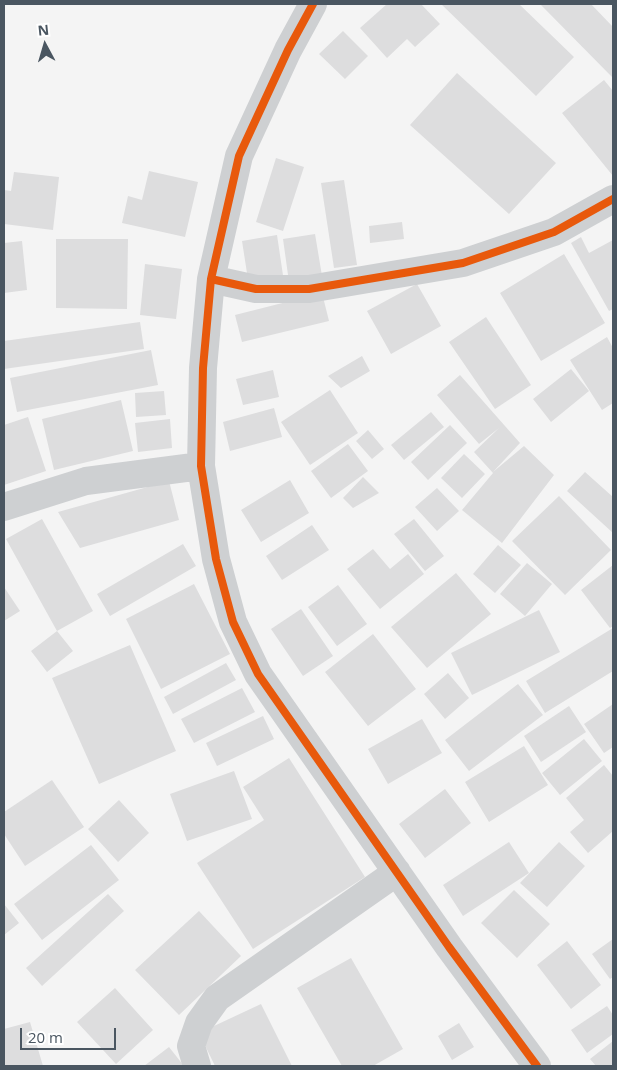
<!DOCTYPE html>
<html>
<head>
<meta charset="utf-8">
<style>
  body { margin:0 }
  #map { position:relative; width:617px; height:1070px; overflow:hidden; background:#f4f4f4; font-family:"Open Sans",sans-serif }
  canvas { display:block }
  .frame { position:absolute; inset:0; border:5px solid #4a5661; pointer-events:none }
  .north { position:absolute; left:20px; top:20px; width:50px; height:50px; -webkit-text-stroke:4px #fff; paint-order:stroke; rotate:354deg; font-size:14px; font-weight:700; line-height:20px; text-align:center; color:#4a5661 }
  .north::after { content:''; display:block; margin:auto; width:18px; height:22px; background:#4a5661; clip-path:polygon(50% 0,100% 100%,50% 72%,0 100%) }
  .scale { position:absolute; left:20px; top:1028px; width:96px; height:22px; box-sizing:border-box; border:2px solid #4a5661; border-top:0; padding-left:6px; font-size:15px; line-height:18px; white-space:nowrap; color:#4a5661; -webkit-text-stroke:4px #fff; paint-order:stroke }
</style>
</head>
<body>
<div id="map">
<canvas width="617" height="1070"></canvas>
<div class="frame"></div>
<div class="north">N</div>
<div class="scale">20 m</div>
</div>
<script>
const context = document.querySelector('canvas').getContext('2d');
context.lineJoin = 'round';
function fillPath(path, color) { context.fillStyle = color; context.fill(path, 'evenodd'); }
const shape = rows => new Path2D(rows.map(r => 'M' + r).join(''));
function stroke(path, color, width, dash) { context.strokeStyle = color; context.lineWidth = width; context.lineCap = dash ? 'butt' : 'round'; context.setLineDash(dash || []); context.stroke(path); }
fillPath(shape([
  [387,4,421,4,440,24,415,47,407,39,387,58,360,28],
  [441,4,519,4,574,57,536,96],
  [540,4,591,4,613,27,613,78],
  [343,31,368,56,345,79,319,54],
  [457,73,556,163,509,214,410,125],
  [604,80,613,91,613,176,562,113],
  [276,158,304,167,283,231,256,222],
  [149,171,198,182,185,237,122,223,128,196,142,200],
  [14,172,59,177,53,230,4,224,4,190,11,191],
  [344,180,357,265,334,268,321,183],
  [402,222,404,239,370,243,369,226],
  [315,234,322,276,289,282,283,239],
  [277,235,284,282,249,286,242,241],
  [581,237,589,253,613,240,613,309,609,311,571,243],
  [56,239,128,239,127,309,56,308],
  [22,241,27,290,4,293,4,243],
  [564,254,605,323,541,361,500,293],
  [145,264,182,269,176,319,140,315],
  [417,284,441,326,391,354,367,311],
  [322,293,329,321,242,342,235,315],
  [486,317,531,385,495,409,449,342],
  [140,322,144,349,4,369,4,341],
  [607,337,613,348,613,403,602,410,570,360],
  [151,350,158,385,17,412,10,378],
  [362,356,370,371,341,388,328,376],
  [571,369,589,391,551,422,533,399],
  [273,370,279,397,243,405,236,379],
  [460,375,520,443,493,472,524,446,554,475,502,543,462,510,493,473,474,452,499,428,479,444,437,395],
  [330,390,358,433,310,465,281,422],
  [164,391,166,415,136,417,135,393],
  [121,400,133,451,54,470,42,419],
  [274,408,282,437,230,451,223,422],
  [431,412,444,427,404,460,391,445],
  [28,417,46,471,4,485,4,425],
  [170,419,172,448,138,452,135,423],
  [450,425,467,443,428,480,411,462],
  [368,430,384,449,372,459,356,441],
  [348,444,368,471,331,498,311,471],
  [464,454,485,474,462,498,441,478],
  [585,472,613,497,613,533,567,491],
  [363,477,379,493,353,508,343,498],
  [290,480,309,513,261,542,241,510],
  [169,481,179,520,80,548,58,512],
  [437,488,459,511,437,531,415,507],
  [559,496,611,550,565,595,512,541],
  [42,519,93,611,57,631,73,651,47,672,31,651,57,631,6,539],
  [414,519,444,556,425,571,394,534],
  [312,525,329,550,282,580,266,556],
  [183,544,196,566,110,616,97,594],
  [498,545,521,565,495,593,473,574],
  [373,549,390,569,408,554,424,574,380,609,347,569],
  [527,563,552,584,525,616,500,594],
  [613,565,613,626,610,628,581,590],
  [456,573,491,614,427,668,391,627],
  [194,584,230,654,161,689,126,619],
  [338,585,367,624,337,646,308,607],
  [4,587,20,611,4,621],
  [301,609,333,656,303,676,271,629],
  [539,610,560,652,472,695,451,653],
  [613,628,613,671,545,713,526,681],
  [373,634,416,689,368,726,325,672],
  [130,645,176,751,99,784,52,678],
  [226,663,236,680,173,714,164,697],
  [448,673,469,698,445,719,424,694],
  [518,684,543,715,469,771,445,740],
  [242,688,255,712,194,743,181,719],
  [613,704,613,747,604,753,584,724],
  [569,706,586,732,541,762,524,736],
  [263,716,274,739,217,766,206,743],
  [422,719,442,753,388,784,368,749],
  [584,739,602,761,560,795,542,773],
  [524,746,548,785,489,822,465,782],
  [289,758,365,877,253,949,197,863,264,820,243,787],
  [604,765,613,776,613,831,588,853,570,832,584,820,566,798],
  [234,771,252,819,187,841,170,794],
  [52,780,84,827,25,866,4,834,4,812],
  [445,789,471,823,425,858,399,824],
  [119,800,149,833,118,862,88,829],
  [509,842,529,873,463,916,443,885],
  [559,842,585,866,547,907,520,883],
  [91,845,119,880,42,940,14,904],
  [514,890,550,924,517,958,481,923],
  [108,894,124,911,42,986,26,968],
  [4,904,19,923,4,935],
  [199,911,241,956,179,1015,135,970],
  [613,939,613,977,610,979,592,954],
  [567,941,601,985,571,1009,537,965],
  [351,958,403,1049,373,1066,342,1066,297,988],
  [115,988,153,1030,116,1064,77,1022],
  [261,1004,292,1066,215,1066,199,1033],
  [607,1006,613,1015,613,1034,587,1053,571,1030],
  [30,1022,43,1066,4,1066,4,1029],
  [459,1023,474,1047,452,1060,438,1036],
  [613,1041,613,1066,596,1066,590,1059],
  [169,1047,184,1066,144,1066]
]), '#ddddde');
stroke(shape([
  [313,4,288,50,239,156,211,279,203,368,201,466,216,559,233,622,258,674,449,947,537,1066],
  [211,279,256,289,309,289,463,263,554,232,613,199],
  [4,507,86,481,201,466],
  [197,1066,191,1046,199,1023,217,998,397,872]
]), '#ced0d2', 28);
stroke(shape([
  [313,4,288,50,239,156,211,279,203,368,201,466,216,559,233,622,258,674,449,947,537,1066],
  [211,279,256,289,309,289,463,263,554,232,613,199]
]), '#e8590c', 8);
</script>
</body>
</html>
